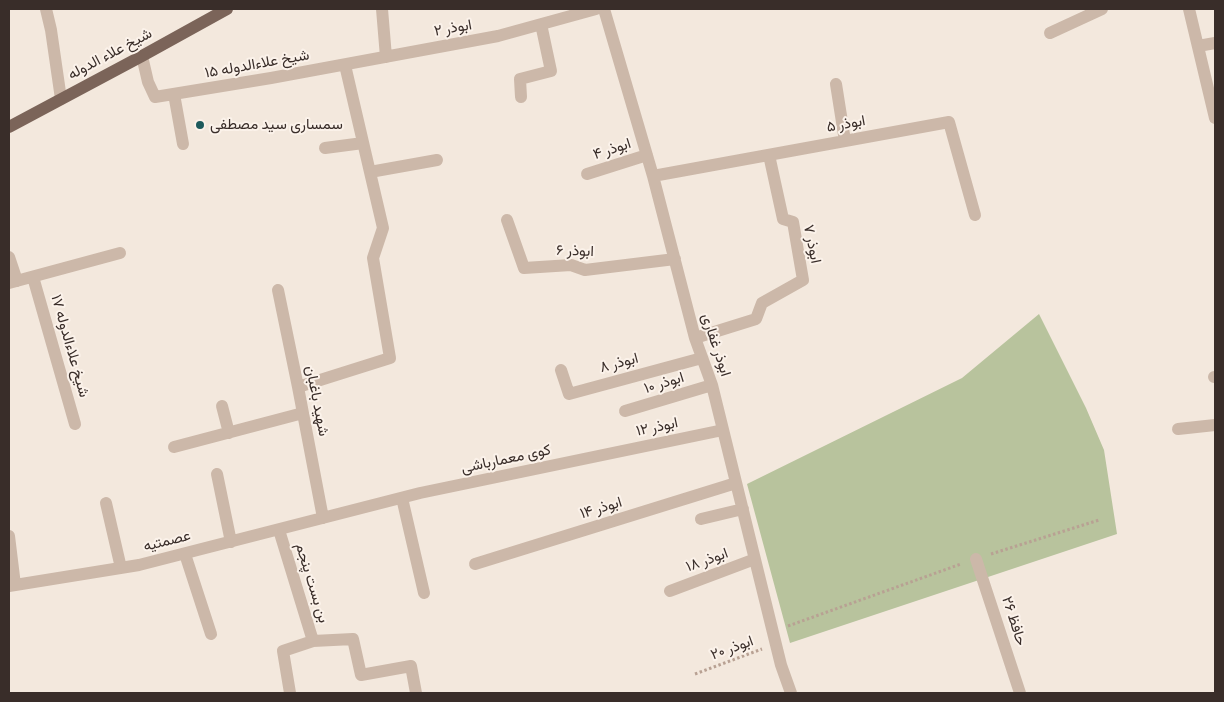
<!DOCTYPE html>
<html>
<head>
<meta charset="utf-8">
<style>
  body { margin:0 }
  #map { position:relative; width:1224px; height:702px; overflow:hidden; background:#f3e8dd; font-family:Cabin,sans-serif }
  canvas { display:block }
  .frame { position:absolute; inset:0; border:10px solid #392d29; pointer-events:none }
</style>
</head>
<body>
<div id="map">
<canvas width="1224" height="702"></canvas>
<div class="frame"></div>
</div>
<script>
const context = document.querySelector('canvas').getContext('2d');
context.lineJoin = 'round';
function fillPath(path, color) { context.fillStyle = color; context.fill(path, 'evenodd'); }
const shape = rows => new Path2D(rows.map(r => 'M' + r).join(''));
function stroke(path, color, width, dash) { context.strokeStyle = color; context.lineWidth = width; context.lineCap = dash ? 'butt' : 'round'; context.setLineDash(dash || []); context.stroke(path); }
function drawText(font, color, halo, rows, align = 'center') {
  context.font = font + ' Cabin,Vazirmatn,sans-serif'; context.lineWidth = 4; context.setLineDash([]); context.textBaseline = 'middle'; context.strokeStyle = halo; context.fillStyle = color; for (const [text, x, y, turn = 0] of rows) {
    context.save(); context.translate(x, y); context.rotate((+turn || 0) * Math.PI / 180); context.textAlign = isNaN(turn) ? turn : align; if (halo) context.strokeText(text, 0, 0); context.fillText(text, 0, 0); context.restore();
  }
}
fillPath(shape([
  [1039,314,1086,408,1104,450,1117,534,790,643,747,484,962,378]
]), '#b8c39d');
stroke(shape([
  [991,554,1099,520],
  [788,626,961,564],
  [695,674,762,649]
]), '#b8a193', 3, [2.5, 2.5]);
stroke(shape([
  [46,9,51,30,61,99],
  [382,9,386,57],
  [604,9,653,176,695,338,712,385,781,665,791,693],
  [1189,9,1215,118],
  [1050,33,1102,9],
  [1198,46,1215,43],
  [142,56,148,82,155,97,271,78,498,36,596,9],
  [836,84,845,141],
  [174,94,183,144],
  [521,97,520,79,551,71,541,24],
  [325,148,363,143],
  [370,172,437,160],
  [587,174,647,155],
  [653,176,949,122,975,215],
  [507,220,524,268,571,265,585,270,675,259],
  [9,257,17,281],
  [33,277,75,424],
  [9,283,120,253],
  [278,290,298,387,323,518],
  [695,338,756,319,762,303,803,280,793,222,783,219,769,155],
  [561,370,569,394,702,358],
  [1214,377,1215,377],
  [298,387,390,358,373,258,383,228,345,65],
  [222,406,229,433],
  [625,411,712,385],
  [1178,429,1215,425],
  [174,447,303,413],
  [217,474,231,542],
  [402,498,424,593],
  [106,503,121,568],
  [701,519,743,509],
  [279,530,313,641,353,639,361,675,411,666,416,693],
  [9,536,15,585],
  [185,554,211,634],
  [976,559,1020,693],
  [475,564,736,483],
  [9,586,139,565,420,493,723,430],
  [670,591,755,559],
  [290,693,283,651,313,641]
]), '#ccb8a9', 12);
stroke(shape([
  [9,127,142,56,227,9]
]), '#7b6459', 12);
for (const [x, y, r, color] of [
  [200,125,5,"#1d5a5c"]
]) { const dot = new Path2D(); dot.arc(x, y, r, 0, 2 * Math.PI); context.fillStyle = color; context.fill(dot); stroke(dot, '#fbf2ea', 2); }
drawText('15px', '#392d29', '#fbf2ea', [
  ["ابوذر ۲",453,28,-10],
  ["شیخ علاء الدوله",110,54,-28],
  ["شیخ علاءالدوله ۱۵",257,64,-10],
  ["ابوذر ۵",846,124,-10],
  ["ابوذر ۴",612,149,-18],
  ["ابوذر ۷",812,244,78],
  ["ابوذر ۶",575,251,2],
  ["ابوذر غفاری",716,345,72],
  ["شیخ علاءالدوله ۱۷",70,346,74],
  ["ابوذر ۸",619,363,-15],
  ["ابوذر ۱۰",664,383,-17],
  ["شهید باغبان",317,401,79],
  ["ابوذر ۱۲",657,427,-12],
  ["کوی معمارباشی",506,459,-12],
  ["ابوذر ۱۴",601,508,-17],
  ["عصمتیه",167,541,-14],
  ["ابوذر ۱۸",707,560,-20],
  ["بن بست پنجم",312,583,73],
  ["حافظ ۲۶",1014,621,72],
  ["ابوذر ۲۰",732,648,-20]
]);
drawText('15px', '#392d29', '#fbf2ea', [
  ["سمساری سید مصطفی",210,125]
], 'left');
</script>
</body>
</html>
